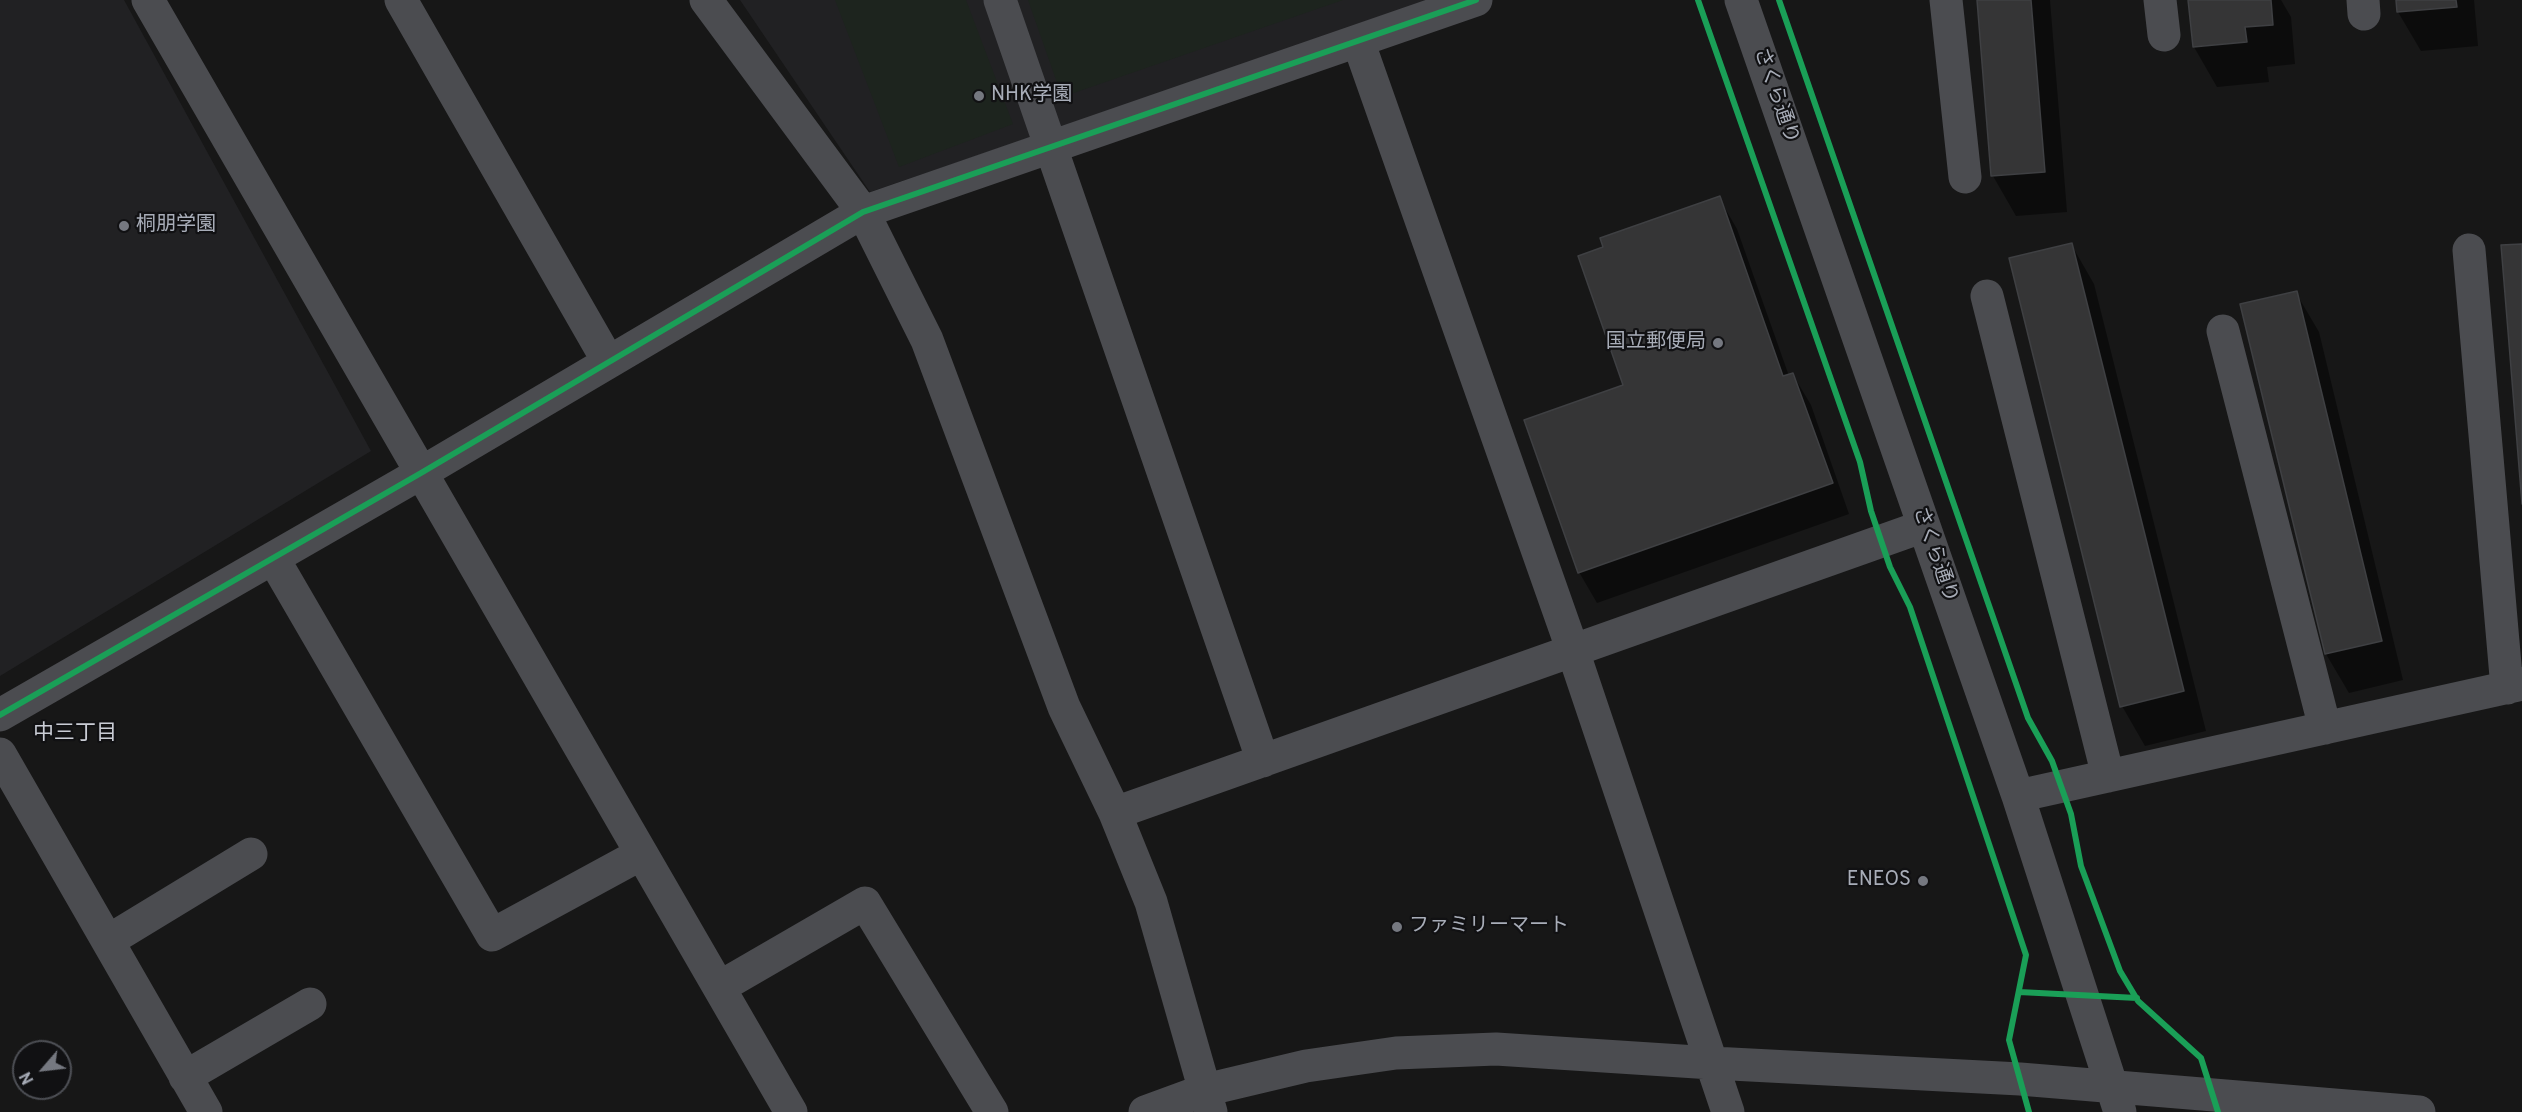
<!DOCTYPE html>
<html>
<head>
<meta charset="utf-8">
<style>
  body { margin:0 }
  #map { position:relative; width:2522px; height:1112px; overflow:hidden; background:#171717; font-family:Overpass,sans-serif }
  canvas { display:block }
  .north { position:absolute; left:12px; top:1040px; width:60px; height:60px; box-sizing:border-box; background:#111113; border:2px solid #4d4f55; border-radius:50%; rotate:242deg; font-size:16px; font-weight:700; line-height:24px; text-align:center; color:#a8adb8 }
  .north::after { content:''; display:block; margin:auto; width:21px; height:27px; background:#757880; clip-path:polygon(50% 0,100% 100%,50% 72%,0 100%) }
</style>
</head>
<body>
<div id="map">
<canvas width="2522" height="1112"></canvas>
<div class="north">N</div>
</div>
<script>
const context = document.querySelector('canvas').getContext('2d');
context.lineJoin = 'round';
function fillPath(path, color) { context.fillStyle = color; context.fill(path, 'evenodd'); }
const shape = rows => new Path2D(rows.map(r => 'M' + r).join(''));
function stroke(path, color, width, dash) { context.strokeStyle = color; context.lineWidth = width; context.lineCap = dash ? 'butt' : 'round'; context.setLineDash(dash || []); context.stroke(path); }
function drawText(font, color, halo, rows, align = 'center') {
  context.font = font + ' Overpass,"Noto Sans JP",sans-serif'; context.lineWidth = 4.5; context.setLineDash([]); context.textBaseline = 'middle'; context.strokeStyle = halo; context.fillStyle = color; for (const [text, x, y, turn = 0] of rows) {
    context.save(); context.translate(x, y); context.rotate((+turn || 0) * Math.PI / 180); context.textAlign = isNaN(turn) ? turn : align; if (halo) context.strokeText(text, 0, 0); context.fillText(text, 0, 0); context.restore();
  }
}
fillPath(shape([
  [0,0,124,0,371,451,0,676],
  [740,0,1435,0,870,192]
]), '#212123');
fillPath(shape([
  [835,0,966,0,1013,124,899,167],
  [1028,0,1343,0,1062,97]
]), '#1d241e');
fillPath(shape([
  [1978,0,2050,0,2067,212,2016,216,1993,176],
  [2190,0,2281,0,2291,17,2295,64,2267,67,2269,82,2217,87,2194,47],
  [2397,0,2474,0,2478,46,2421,51,2398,12],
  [1719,198,1737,229,1789,376,1793,375,1811,405,1849,514,1597,603,1579,572,1625,386],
  [2071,244,2094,284,2206,731,2145,746,2122,706],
  [2296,293,2319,332,2403,680,2349,693,2326,654]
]), '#0007');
const building = shape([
  [1977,0,2031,0,2045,172,1991,176,1977,0],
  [2188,0,2271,0,2273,25,2245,27,2247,42,2193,47,2188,0],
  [2396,0,2456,0,2457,7,2397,12,2396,0],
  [1720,196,1783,376,1793,373,1833,483,1578,573,1524,420,1623,385,1578,256,1603,247,1600,238,1720,196],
  [2072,243,2184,691,2120,707,2009,258,2072,243],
  [2522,244,2522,504,2501,245,2522,244],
  [2297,291,2382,641,2325,654,2240,304,2297,291]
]);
fillPath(building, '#353536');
stroke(building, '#3f4043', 1.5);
stroke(shape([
  [148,0,791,1112],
  [401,0,608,361],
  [706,0,863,212,927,340,1064,707,1115,813,1151,902,1211,1112],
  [1000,0,1263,761],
  [1741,0,2018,796,2120,1112],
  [1946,0,1965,177],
  [2160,0,2164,35],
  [2363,0,2364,14],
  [1358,41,1573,651,1728,1112],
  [2469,250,2507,688],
  [1987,296,2108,776],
  [2223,331,2325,728],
  [273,558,492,935,641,854],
  [0,715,421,473,863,212,1476,0],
  [0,754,206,1112],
  [2018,796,2522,684],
  [1115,813,1924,526],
  [108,941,251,854],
  [720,987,865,903,992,1112],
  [185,1077,310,1004],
  [1145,1112,1205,1090,1306,1066,1396,1053,1496,1049,1712,1063,2020,1079,2419,1112]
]), '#4b4c50', 33);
stroke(shape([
  [1698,0,1860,462,1871,511,1890,567,1910,607,2026,955,2009,1040,2029,1112],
  [1779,0,2028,718,2052,761,2071,814,2081,866,2120,971,2138,1001,2201,1058,2218,1112],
  [0,715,421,473,863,212,1476,0],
  [2019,992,2137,998]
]), '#1a9f57', 6);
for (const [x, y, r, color] of [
  [979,96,6,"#757880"],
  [124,226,6,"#757880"],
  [1718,343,6,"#757880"],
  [1923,881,6,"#757880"],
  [1397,927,6,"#757880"]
]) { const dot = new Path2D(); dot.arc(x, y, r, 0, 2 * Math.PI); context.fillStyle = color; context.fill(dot); stroke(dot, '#111113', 2); }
drawText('20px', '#a8adb8', '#111113', [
  ["NHK学園",991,96],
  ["桐朋学園",136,226],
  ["国立郵便局",1706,343,"right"],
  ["ENEOS",1911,881,"right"],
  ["ファミリーマート",1409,927]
], 'left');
drawText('20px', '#a8adb8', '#111113', [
  ["さくら通り",1775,96,71],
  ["さくら通り",1934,555,71]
]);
drawText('21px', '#c9ccd4', '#111113', [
  ["中三丁目",75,735]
]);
</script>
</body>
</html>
